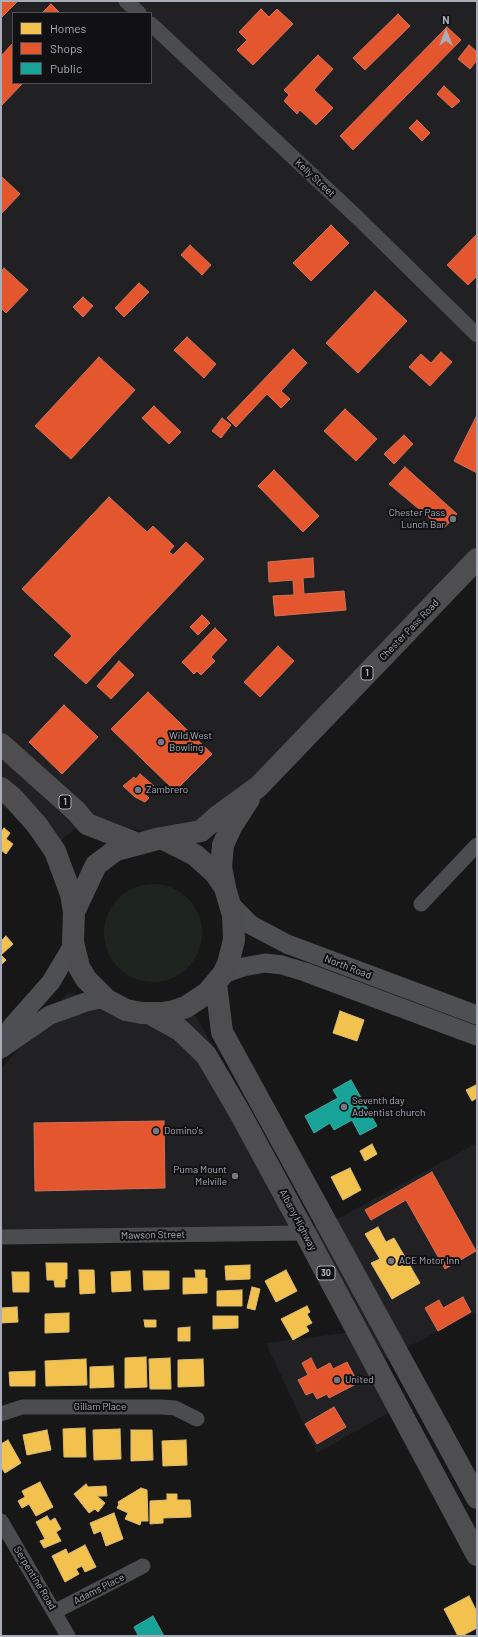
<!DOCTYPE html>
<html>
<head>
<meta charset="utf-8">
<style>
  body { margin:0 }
  #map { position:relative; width:478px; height:1637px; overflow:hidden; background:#171717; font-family:Barlow,sans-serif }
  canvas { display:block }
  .frame { position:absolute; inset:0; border:2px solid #a8adb8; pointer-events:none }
  .legend { position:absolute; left:12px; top:12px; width:140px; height:72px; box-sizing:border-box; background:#111113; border:1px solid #4d4f55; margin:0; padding:5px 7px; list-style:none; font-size:12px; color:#a8adb8 }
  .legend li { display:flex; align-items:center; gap:8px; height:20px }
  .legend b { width:20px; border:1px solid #4d4f55 }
  .north { position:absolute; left:426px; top:12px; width:40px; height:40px; -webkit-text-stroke:3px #111113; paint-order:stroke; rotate:0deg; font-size:11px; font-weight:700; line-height:16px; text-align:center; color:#a8adb8 }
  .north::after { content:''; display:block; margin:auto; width:14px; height:18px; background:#a8adb8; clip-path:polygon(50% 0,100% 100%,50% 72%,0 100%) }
</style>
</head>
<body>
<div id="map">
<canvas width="478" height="1637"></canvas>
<div class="frame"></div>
<ul class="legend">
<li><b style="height:11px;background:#f2c14e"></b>Homes</li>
<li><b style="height:11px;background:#e4572e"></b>Shops</li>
<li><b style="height:11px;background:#17a398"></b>Public</li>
</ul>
<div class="north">N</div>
</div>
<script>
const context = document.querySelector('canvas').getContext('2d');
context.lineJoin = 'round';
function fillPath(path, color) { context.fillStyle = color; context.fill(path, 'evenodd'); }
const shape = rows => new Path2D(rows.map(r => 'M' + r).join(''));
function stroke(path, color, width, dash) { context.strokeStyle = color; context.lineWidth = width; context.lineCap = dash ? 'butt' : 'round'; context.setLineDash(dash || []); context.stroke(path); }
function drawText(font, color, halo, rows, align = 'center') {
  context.font = font + ' Barlow,sans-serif'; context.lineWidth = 4; context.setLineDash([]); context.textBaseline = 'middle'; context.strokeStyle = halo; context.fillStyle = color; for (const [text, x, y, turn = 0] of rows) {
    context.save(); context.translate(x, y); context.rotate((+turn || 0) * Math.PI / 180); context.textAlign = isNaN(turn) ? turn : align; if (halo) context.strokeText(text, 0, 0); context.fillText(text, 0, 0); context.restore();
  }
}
fillPath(shape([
  [1,1,477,1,477,549,252,779,205,841,85,821,47,851,7,809,1,807],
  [13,13,151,13,151,83,13,83],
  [68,993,196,1016,311,1224,319,1229,477,1143,477,1311,385,1359,408,1402,317,1453,266,1343,369,1330,315,1231,1,1237,1,1069]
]), '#212123');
fillPath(shape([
  '104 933a49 49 0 1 1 98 0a49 49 0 1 1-98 0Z'
]), '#1d241e');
const homes = shape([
  [4,828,10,833,6,839,13,844,6,854,1,850,1,832,4,828],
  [6,936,13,944,1,955,1,941,6,936],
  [1,955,6,960,1,965,1,955],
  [340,1011,364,1020,357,1041,333,1033,340,1011],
  [476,1085,477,1098,472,1101,466,1090,476,1085],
  [372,1144,377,1154,365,1161,360,1151,372,1144],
  [350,1168,361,1190,343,1200,331,1177,350,1168],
  [378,1227,386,1242,394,1238,420,1283,392,1299,371,1263,380,1259,365,1234,378,1227],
  [46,1263,67,1263,67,1279,65,1279,65,1287,55,1287,54,1280,47,1280,46,1263],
  [250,1265,250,1279,226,1280,225,1266,250,1265],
  [79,1270,94,1270,95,1293,80,1294,79,1270],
  [195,1270,205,1270,205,1278,207,1278,207,1293,183,1294,183,1278,196,1278,195,1270],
  [286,1270,297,1291,276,1302,265,1281,286,1270],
  [130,1271,131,1291,112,1292,111,1272,130,1271],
  [143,1271,169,1271,169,1289,144,1290,143,1271],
  [12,1272,29,1272,29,1292,13,1292,12,1272],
  [252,1287,260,1289,255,1310,247,1308,252,1287],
  [242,1290,242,1306,217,1306,217,1291,242,1290],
  [307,1306,310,1312,307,1314,312,1323,306,1326,309,1331,293,1340,281,1319,307,1306],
  [17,1307,18,1322,1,1323,1,1308,17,1307],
  [69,1313,69,1332,45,1333,45,1314,69,1313],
  [213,1316,238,1316,238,1328,213,1329,213,1316],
  [144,1320,156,1320,156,1327,145,1327,144,1320],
  [190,1327,190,1341,178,1341,178,1328,190,1327],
  [146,1357,147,1387,125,1388,125,1358,146,1357],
  [170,1358,171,1389,150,1389,149,1359,170,1358],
  [86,1359,87,1385,46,1386,45,1361,86,1359],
  [203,1359,204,1386,178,1387,178,1360,203,1359],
  [113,1366,114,1387,90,1388,90,1367,113,1366],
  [35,1371,35,1386,10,1386,9,1372,35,1371],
  [85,1428,86,1457,64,1457,63,1429,85,1428],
  [120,1429,121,1459,94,1460,93,1430,120,1429],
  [47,1430,51,1450,27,1455,23,1435,47,1430],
  [131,1430,152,1430,153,1460,131,1461,131,1430],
  [8,1440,21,1463,5,1473,1,1467,1,1444,8,1440],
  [186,1440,187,1465,163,1466,162,1441,186,1440],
  [40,1482,53,1507,36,1516,29,1504,22,1508,18,1501,25,1497,22,1491,40,1482],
  [86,1484,88,1487,106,1486,107,1496,97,1496,105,1503,98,1512,95,1509,89,1513,74,1494,86,1484],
  [141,1488,147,1490,148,1521,141,1521,140,1525,125,1519,128,1513,117,1508,119,1504,118,1502,141,1488],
  [167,1494,177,1494,177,1500,190,1500,191,1517,163,1518,163,1523,150,1524,150,1501,167,1500,167,1494],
  [114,1513,123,1539,106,1546,101,1531,94,1534,90,1523,114,1513],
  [47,1516,50,1521,55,1518,61,1529,56,1532,61,1541,44,1548,40,1541,45,1539,36,1522,47,1516],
  [85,1545,96,1567,85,1572,82,1566,76,1569,79,1574,65,1582,52,1556,66,1549,68,1554,85,1545],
  [469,1596,477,1612,477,1628,462,1636,458,1636,444,1609,469,1596]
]);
fillPath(homes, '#f2c14e');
stroke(homes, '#dcbb6e', 1);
const shops = shape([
  [1,1,18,1,1,18,1,1],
  [51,4,60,13,42,13,51,4],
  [261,9,269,17,277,9,293,24,253,65,237,50,247,40,239,32,261,9],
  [398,14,410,26,365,70,353,58,398,14],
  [447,27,461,40,353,150,340,136,447,27],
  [13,43,13,83,23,83,2,105,1,56,13,43],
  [469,45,477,52,477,60,470,69,458,59,469,45],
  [318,55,333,69,314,90,333,108,316,125,300,110,297,114,284,101,289,95,284,90,318,55],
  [444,86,460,101,452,108,437,94,444,86],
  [417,120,430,133,422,141,409,128,417,120],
  [1,176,20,194,1,214,1,176],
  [331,225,349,243,311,281,293,263,331,225],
  [477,234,477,276,468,285,447,265,477,234],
  [190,245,211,265,202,275,181,255,190,245],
  [4,268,28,290,6,313,1,308,1,272,4,268],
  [139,283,149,292,124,317,115,308,139,283],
  [375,291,407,321,358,373,326,343,375,291],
  [83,297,93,306,83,317,73,307,83,297],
  [187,337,216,364,204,378,174,350,187,337],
  [293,349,307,363,281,391,290,399,281,408,267,394,236,427,227,418,293,349],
  [441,352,452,362,430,386,409,367,421,354,431,363,441,352],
  [99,357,135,390,71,459,35,426,99,357],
  [154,406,181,432,169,444,142,418,154,406],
  [345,409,377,439,356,461,324,431,345,409],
  [477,415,477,473,454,461,477,415],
  [222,418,231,425,221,438,212,431,222,418],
  [404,435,413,444,394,464,384,454,404,435],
  [405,467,457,514,443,529,389,484,405,467],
  [274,470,319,516,303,532,258,486,274,470],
  [109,497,147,532,153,526,174,546,169,552,173,555,186,542,204,559,86,684,54,655,72,636,22,589,109,497],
  [313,558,314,577,303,578,304,594,344,591,346,610,275,616,273,596,294,595,293,580,269,582,268,562,313,558],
  [202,615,210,623,198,635,190,627,202,615],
  [215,628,227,640,211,657,215,661,201,675,197,671,194,674,182,662,215,628],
  [278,646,294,661,260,697,244,682,278,646],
  [119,661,134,675,111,699,97,686,119,661],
  [148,692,212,754,175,791,111,729,148,692],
  [64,705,98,737,62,774,29,742,64,705],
  [140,774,154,786,145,794,149,798,145,802,135,797,123,786,134,777,136,779,140,774],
  [164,1121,165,1188,35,1191,34,1123,164,1121],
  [432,1172,476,1251,445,1269,406,1200,371,1220,365,1210,432,1172],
  [463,1297,471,1312,438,1331,425,1308,439,1300,443,1308,463,1297],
  [311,1358,317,1370,330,1363,333,1369,347,1362,358,1383,329,1398,327,1394,317,1399,313,1392,306,1395,298,1380,308,1375,302,1363,311,1358],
  [334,1407,346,1427,317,1444,305,1424,334,1407]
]);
fillPath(shops, '#e4572e');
stroke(shops, '#d27157', 1);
const public = shape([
  [351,1080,377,1126,360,1135,352,1120,334,1130,330,1123,314,1133,305,1116,338,1098,333,1090,351,1080],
  [153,1616,164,1636,135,1636,138,1635,134,1627,153,1616]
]);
fillPath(public, '#17a398');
stroke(public, '#42a6a2', 1);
stroke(shape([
  [126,1,139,13],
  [151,24,359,219,477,335],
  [421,904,477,845],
  [1,1237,305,1233],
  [1,1414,22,1407,162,1407,175,1408,197,1419],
  [1,1521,68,1636],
  [54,1612,143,1566]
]), '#4b4c50', 15);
stroke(shape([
  [229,903,251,925,287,944,477,1015],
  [223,974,243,967,265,963,282,965,305,972,477,1036],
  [1,1043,12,1026,51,982,73,945],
  [1,1049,50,1015,86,1002,105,998]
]), '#4d4f52', 19);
stroke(shape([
  [1,744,76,811,87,824,138,844],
  [1,788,13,798,37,825,55,851,71,894,74,912],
  [161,838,195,855,215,873,225,888,233,915,234,940,228,964,223,974,207,993,186,1007,174,1011,162,1013,142,1013,126,1010,107,1000,86,979,79,967,73,942,74,912,96,865,116,850,161,838,201,831,218,816,258,787,477,559],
  [225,887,221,867,223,845,231,827,249,799],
  [216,984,222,1032,477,1498],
  [149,1013,180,1030,206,1055,240,1113,305,1233,477,1555]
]), '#4e4e51', 22);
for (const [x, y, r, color] of [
  [453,519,4,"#757880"],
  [161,742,4,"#757880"],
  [138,790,4,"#757880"],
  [344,1107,4,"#757880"],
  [156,1131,4,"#757880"],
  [235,1176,4,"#757880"],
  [391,1261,4,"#757880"],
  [337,1380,4,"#757880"]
]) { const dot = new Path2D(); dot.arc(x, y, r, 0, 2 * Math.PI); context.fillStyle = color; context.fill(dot); stroke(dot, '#111113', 1.5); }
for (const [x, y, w] of [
  [367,673,12],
  [65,802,12],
  [326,1273,18]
]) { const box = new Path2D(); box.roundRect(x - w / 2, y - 7, w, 14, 3); context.fillStyle = '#111113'; context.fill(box); stroke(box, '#a8adb8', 1); }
drawText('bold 9px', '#a8adb8', null, [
  ["1",367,673],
  ["1",65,802],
  ["30",326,1273]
]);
drawText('10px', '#a8adb8', '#111113', [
  ["Kelly Street",315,178,43],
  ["Chester Pass Road",409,630,-46],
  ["North Road",348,967,21],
  ["Albany Highway",298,1220,62],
  ["Mawson Street",153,1235,-1],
  ["Gillam Place",100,1407],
  ["Serpentine Road",35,1578,59],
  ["Adams Place",99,1589,-27]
]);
drawText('10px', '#a8adb8', '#111113', [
  ["Chester Pass",445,513,"right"],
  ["Lunch Bar",445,525,"right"],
  ["Wild West",169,736],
  ["Bowling",169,748],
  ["Zambrero",146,790],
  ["Seventh day",352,1101],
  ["Adventist church",352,1113],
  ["Domino's",164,1131],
  ["Puma Mount",227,1170,"right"],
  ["Melville",227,1182,"right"],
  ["ACE Motor Inn",399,1261],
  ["United",345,1380]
], 'left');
</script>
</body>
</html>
